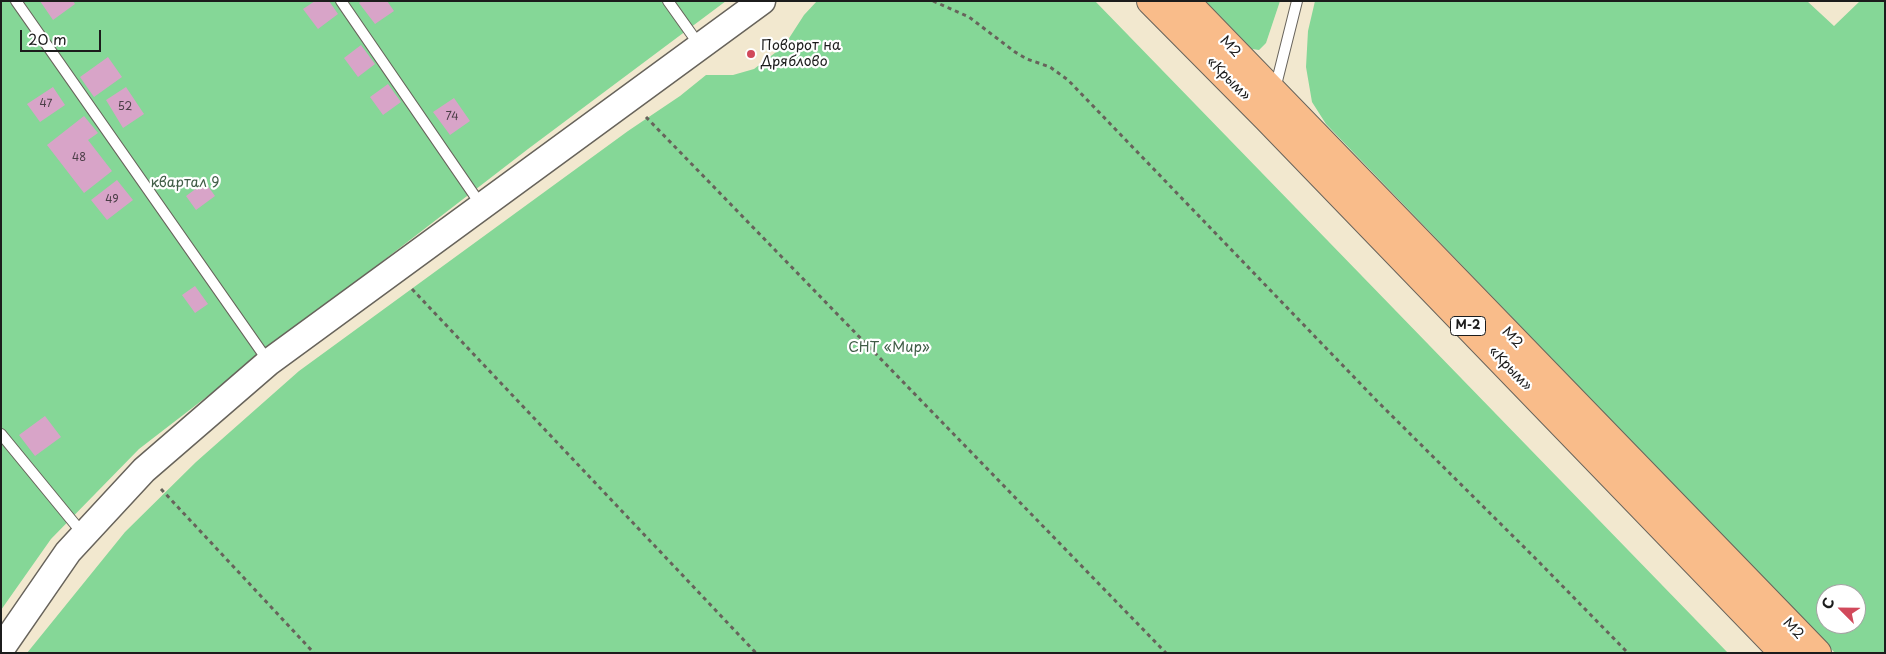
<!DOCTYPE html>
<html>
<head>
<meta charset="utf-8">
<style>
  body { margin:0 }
  #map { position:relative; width:1886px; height:654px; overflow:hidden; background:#f2e8cf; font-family:"Playpen Sans",sans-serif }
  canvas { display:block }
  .frame { position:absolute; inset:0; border:2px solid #1c1c1c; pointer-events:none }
  .north { position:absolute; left:1816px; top:584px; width:50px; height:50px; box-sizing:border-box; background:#fff; border:1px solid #a4a4a4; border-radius:50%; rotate:293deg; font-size:14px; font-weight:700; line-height:20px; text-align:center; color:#1c1c1c }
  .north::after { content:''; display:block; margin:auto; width:18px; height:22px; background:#d1495b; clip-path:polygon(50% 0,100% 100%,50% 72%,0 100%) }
  .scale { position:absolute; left:20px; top:30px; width:81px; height:22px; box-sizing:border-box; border:2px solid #1c1c1c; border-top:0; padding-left:6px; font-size:15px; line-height:18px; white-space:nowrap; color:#1c1c1c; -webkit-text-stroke:4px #fff; paint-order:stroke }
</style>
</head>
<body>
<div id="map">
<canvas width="1886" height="654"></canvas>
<div class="frame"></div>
<div class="north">С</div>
<div class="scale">20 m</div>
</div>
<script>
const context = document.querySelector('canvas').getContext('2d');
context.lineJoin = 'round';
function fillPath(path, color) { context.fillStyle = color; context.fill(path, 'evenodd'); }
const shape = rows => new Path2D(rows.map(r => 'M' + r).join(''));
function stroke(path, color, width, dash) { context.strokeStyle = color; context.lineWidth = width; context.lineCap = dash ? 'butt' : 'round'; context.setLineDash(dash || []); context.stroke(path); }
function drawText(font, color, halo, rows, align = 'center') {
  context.font = font + ' "Playpen Sans",sans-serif'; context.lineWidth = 4.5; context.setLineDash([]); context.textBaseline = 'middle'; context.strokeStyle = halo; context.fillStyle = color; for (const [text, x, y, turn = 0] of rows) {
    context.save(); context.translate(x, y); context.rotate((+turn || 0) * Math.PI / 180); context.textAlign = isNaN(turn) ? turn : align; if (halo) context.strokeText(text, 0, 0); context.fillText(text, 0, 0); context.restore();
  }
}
fillPath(shape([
  [1,1,726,1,528,149,139,449,51,539,1,610],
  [817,1,1095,1,1728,653,27,653,125,532,196,462,299,371,628,131,680,96,706,75,733,75,754,69,784,46,804,15],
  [1205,1,1280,1,1266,43,1259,50,1252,49],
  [1315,1,1807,1,1834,26,1860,1,1885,1,1885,653,1835,653,1326,124,1312,102,1306,67,1308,31],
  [1826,594,1856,594,1856,624,1826,624]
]), '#85d797');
fillPath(shape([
  [40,1,73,1,75,4,53,20],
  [315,1,329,1,338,14,318,29,303,9],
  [362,1,387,1,394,11,375,24,359,3],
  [361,45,375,64,358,77,344,58],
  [108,57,122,77,94,97,80,77],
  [388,84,401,102,383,115,370,97],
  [53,87,65,105,40,122,27,104],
  [126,87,144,114,123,128,106,100],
  [454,98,470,121,450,135,433,112],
  [84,116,98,133,88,140,112,171,84,193,47,145],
  [117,180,133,200,107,220,91,200],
  [205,182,215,196,196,210,186,196],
  [195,286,208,304,195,313,182,295],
  [45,416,61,437,35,456,19,435]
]), '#d8a4c8');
const service = shape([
  [16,1,268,361],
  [341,1,481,205],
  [668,1,700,46],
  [1275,89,1297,1],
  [1,434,83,534]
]);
const tertiary = shape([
  [1,649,68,552,144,470,269,362,762,1]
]);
const trunk = shape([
  [1151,1,1267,118,1784,653],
  [1185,1,1817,653]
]);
stroke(service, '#67635b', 12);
stroke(tertiary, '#67635b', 29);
stroke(trunk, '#67635b', 30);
stroke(shape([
  [933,1,969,17,1015,52,1027,59,1050,67,1068,80,1377,401,1536,559,1628,653],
  [646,117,1166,653],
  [412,289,756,653],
  [161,489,314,653]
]), '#67635b', 3, [4, 4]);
stroke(service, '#fff', 10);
stroke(tertiary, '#fff', 26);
stroke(trunk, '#f9bc8a', 28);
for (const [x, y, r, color] of [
  [751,54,5,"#d1495b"]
]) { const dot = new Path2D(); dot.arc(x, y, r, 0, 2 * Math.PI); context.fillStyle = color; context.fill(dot); stroke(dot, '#fff', 2); }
drawText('11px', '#4b3e47', null, [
  ["47",46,104],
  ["52",125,107],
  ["74",452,117],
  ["48",79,158],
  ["49",112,200]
]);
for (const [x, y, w] of [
  [1468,326,35]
]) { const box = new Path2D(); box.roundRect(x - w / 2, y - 9.5, w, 19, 4); context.fillStyle = '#fff'; context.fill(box); stroke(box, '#1c1c1c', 1); }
drawText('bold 12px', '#1c1c1c', null, [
  ["М-2",1468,326]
]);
drawText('14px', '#1c1c1c', '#fff', [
  ["Поворот на",761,46],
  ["Дряблово",761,62]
], 'left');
drawText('14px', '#1c1c1c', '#fff', [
  ["М2",1230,47,46],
  ["«Крым»",1228,79,45],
  ["М2",1512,338,46],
  ["«Крым»",1510,369,46],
  ["М2",1793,629,46]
]);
drawText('14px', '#415d47', '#fff', [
  ["квартал 9",185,183],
  ["СНТ «Мир»",889,348]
]);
</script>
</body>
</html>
